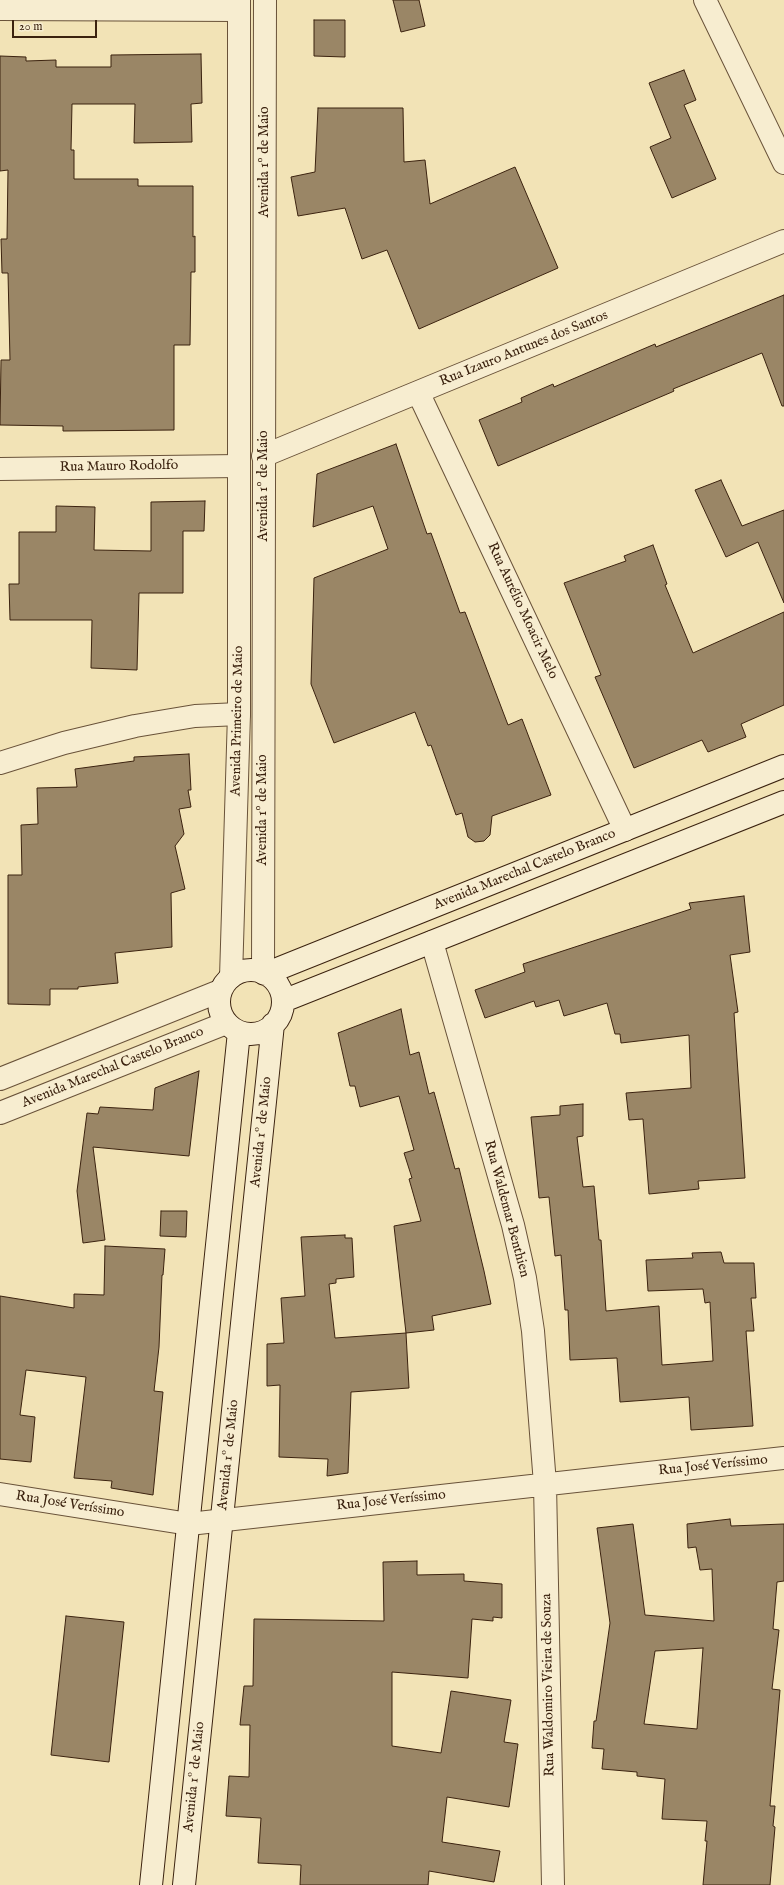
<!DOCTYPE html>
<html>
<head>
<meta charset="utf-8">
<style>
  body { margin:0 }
  #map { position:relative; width:784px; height:1885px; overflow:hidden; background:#f2e3b6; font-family:"IM FELL English",serif }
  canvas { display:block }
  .scale { position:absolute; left:12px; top:20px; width:85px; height:18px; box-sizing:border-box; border:2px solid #3b220f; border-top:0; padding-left:5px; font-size:12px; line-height:14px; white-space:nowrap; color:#3b220f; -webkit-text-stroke:3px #f7edd0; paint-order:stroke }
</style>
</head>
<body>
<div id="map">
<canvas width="784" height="1885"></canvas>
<div class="scale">20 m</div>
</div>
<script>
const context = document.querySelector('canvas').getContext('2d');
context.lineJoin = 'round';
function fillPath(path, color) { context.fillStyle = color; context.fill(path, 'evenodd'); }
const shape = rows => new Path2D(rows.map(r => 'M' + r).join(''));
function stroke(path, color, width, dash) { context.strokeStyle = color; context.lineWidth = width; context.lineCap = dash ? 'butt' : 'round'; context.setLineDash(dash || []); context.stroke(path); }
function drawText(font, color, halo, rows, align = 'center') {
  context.font = font + ' "IM FELL English",serif'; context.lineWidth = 3; context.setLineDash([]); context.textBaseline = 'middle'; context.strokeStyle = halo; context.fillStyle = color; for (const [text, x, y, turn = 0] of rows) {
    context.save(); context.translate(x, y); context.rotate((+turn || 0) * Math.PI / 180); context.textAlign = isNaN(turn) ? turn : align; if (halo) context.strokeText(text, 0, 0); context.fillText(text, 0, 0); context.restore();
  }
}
const building = shape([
  [393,0,419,0,425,26,401,32,393,0],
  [314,20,345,20,345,57,314,56,314,20],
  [201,54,202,103,191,104,192,142,134,143,135,104,72,104,71,150,74,150,74,179,138,179,138,186,193,186,193,237,195,236,195,272,191,272,190,345,174,345,174,430,63,431,63,426,0,425,1,360,10,360,8,273,2,273,1,239,7,239,8,170,0,171,0,56,26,57,26,61,56,60,56,67,111,67,111,55,201,54],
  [684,70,696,100,684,105,716,179,672,198,650,147,671,138,649,83,684,70],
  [318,108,403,108,404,162,425,160,430,204,515,167,558,268,419,329,387,250,362,259,345,208,298,216,291,177,315,172,318,108],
  [784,295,784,406,782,406,762,353,673,389,674,391,672,392,498,466,479,420,522,402,521,398,553,384,554,387,655,344,656,347,784,295],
  [396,444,427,534,431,533,460,613,465,612,508,725,522,719,551,795,492,816,490,835,484,841,475,842,468,837,462,813,456,815,431,745,428,746,415,712,334,743,311,684,314,578,388,549,373,506,313,527,317,474,396,444],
  [721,480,742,526,784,510,784,603,758,542,726,557,695,490,721,480],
  [205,501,204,531,183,531,183,593,139,593,137,670,91,668,92,620,10,620,9,584,19,584,19,532,56,532,56,506,95,507,94,550,151,551,151,502,205,501],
  [653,545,667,584,665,585,693,653,784,612,784,705,741,724,746,737,708,752,702,740,634,768,595,677,601,675,564,583,626,561,624,556,653,545],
  [189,754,191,790,188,790,191,807,179,809,184,834,175,846,185,889,171,893,172,947,115,953,118,983,78,987,78,989,50,989,50,1005,8,1004,8,875,22,875,21,825,38,824,37,788,77,787,75,769,134,761,134,757,189,754],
  [744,896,750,952,730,955,738,1012,734,1013,745,1178,698,1181,699,1189,649,1194,643,1119,629,1120,626,1093,691,1088,689,1035,621,1043,620,1034,615,1034,607,1003,564,1016,559,1000,536,1007,534,1001,485,1018,475,990,525,972,523,964,691,909,689,903,744,896],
  [401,1009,410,1055,419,1052,429,1094,434,1092,455,1169,459,1168,484,1271,491,1304,432,1316,434,1330,406,1333,394,1226,421,1221,409,1179,412,1178,404,1153,414,1150,399,1096,360,1107,355,1086,350,1086,338,1033,401,1009],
  [199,1071,189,1156,93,1147,105,1240,83,1243,77,1191,87,1113,98,1114,100,1107,153,1110,155,1088,199,1071],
  [583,1104,583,1136,577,1137,583,1187,594,1186,599,1240,601,1240,606,1311,659,1306,662,1365,713,1361,710,1302,705,1303,703,1289,648,1291,646,1260,693,1258,692,1253,721,1252,724,1263,754,1263,756,1298,751,1298,754,1331,746,1331,753,1426,691,1430,689,1397,620,1402,617,1358,570,1360,568,1310,565,1310,561,1255,555,1256,549,1197,539,1198,531,1117,560,1115,560,1106,583,1104],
  [161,1211,187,1211,186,1237,160,1236,161,1211],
  [345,1235,345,1238,352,1238,354,1277,336,1279,336,1283,329,1284,335,1338,406,1333,409,1388,351,1392,348,1473,327,1476,328,1459,279,1457,280,1385,267,1386,267,1344,284,1343,281,1298,305,1296,301,1237,345,1235],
  [105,1246,165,1249,163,1275,162,1275,159,1347,154,1391,163,1392,153,1495,111,1488,112,1481,74,1478,86,1377,26,1370,20,1415,35,1417,31,1462,0,1459,0,1296,74,1308,74,1294,104,1295,105,1246],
  [730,1519,731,1526,784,1524,784,1581,777,1582,773,1629,779,1630,772,1689,780,1690,770,1806,775,1806,773,1826,775,1827,770,1885,703,1885,707,1841,705,1841,707,1821,662,1819,665,1779,637,1776,637,1772,602,1769,604,1749,592,1748,594,1721,596,1721,610,1623,597,1528,633,1524,645,1615,714,1621,712,1569,700,1570,696,1547,688,1548,687,1524,730,1519],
  [703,1648,697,1729,644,1724,655,1651,703,1648],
  [417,1561,417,1575,464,1574,464,1581,502,1584,502,1618,493,1617,493,1621,472,1619,468,1678,392,1672,392,1746,441,1753,451,1691,511,1700,504,1742,518,1744,509,1807,447,1797,442,1842,500,1851,494,1882,429,1871,428,1885,300,1885,301,1865,258,1863,261,1818,226,1816,229,1776,249,1777,250,1725,240,1725,244,1686,253,1686,254,1619,384,1621,383,1562,417,1561],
  [66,1616,124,1622,109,1762,51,1755,66,1616]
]);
fillPath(building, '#9a8666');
stroke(building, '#3b220f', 1);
const minor = shape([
  [705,0,784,163],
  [0,9,239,10],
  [418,392,625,830],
  [263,456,784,241],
  [0,469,239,466],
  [0,763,64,743,135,726,195,716,239,714],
  [432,942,513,1225,525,1278,533,1331,545,1484,553,1885],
  [0,1494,189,1524,784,1458]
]);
const tertiary = shape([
  [263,973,265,0],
  [231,977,239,714,239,0],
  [0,1079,220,991],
  [0,1113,226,1023]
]);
const secondary = shape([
  '219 1002a32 32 0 1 1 64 0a32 32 0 1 1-64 0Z',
  [265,974,784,766],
  [283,1001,784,802],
  [151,1885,239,1032],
  [184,1885,273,1024]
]);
stroke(minor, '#695239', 24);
stroke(tertiary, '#695239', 24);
stroke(secondary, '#3b220f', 24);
stroke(minor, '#f7edd0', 22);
stroke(tertiary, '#f7edd0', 22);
stroke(secondary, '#f7edd0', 22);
drawText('14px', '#3b220f', '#f7edd0', [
  ["Avenida 1º de Maio",265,162,-90],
  ["Rua Izauro Antunes dos Santos",524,349,-22],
  ["Rua Mauro Rodolfo",119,467,-1],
  ["Avenida 1º de Maio",264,486,-90],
  ["Rua Aurélio Moacir Melo",522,611,65],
  ["Avenida Primeiro de Maio",238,721,-89],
  ["Avenida 1º de Maio",263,810,-90],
  ["Avenida Marechal Castelo Branco",525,870,-22],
  ["Avenida Marechal Castelo Branco",113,1068,-22],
  ["Avenida 1º de Maio",262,1132,-84],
  ["Rua Waldemar Benthien",506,1209,75],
  ["Avenida 1º de Maio",229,1455,-84],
  ["Rua José Veríssimo",713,1466,-6],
  ["Rua José Veríssimo",391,1501,-6],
  ["Rua José Veríssimo",70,1505,9],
  ["Rua Waldomiro Vieira de Souza",549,1685,-91],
  ["Avenida 1º de Maio",195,1777,-84]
]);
</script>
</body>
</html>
